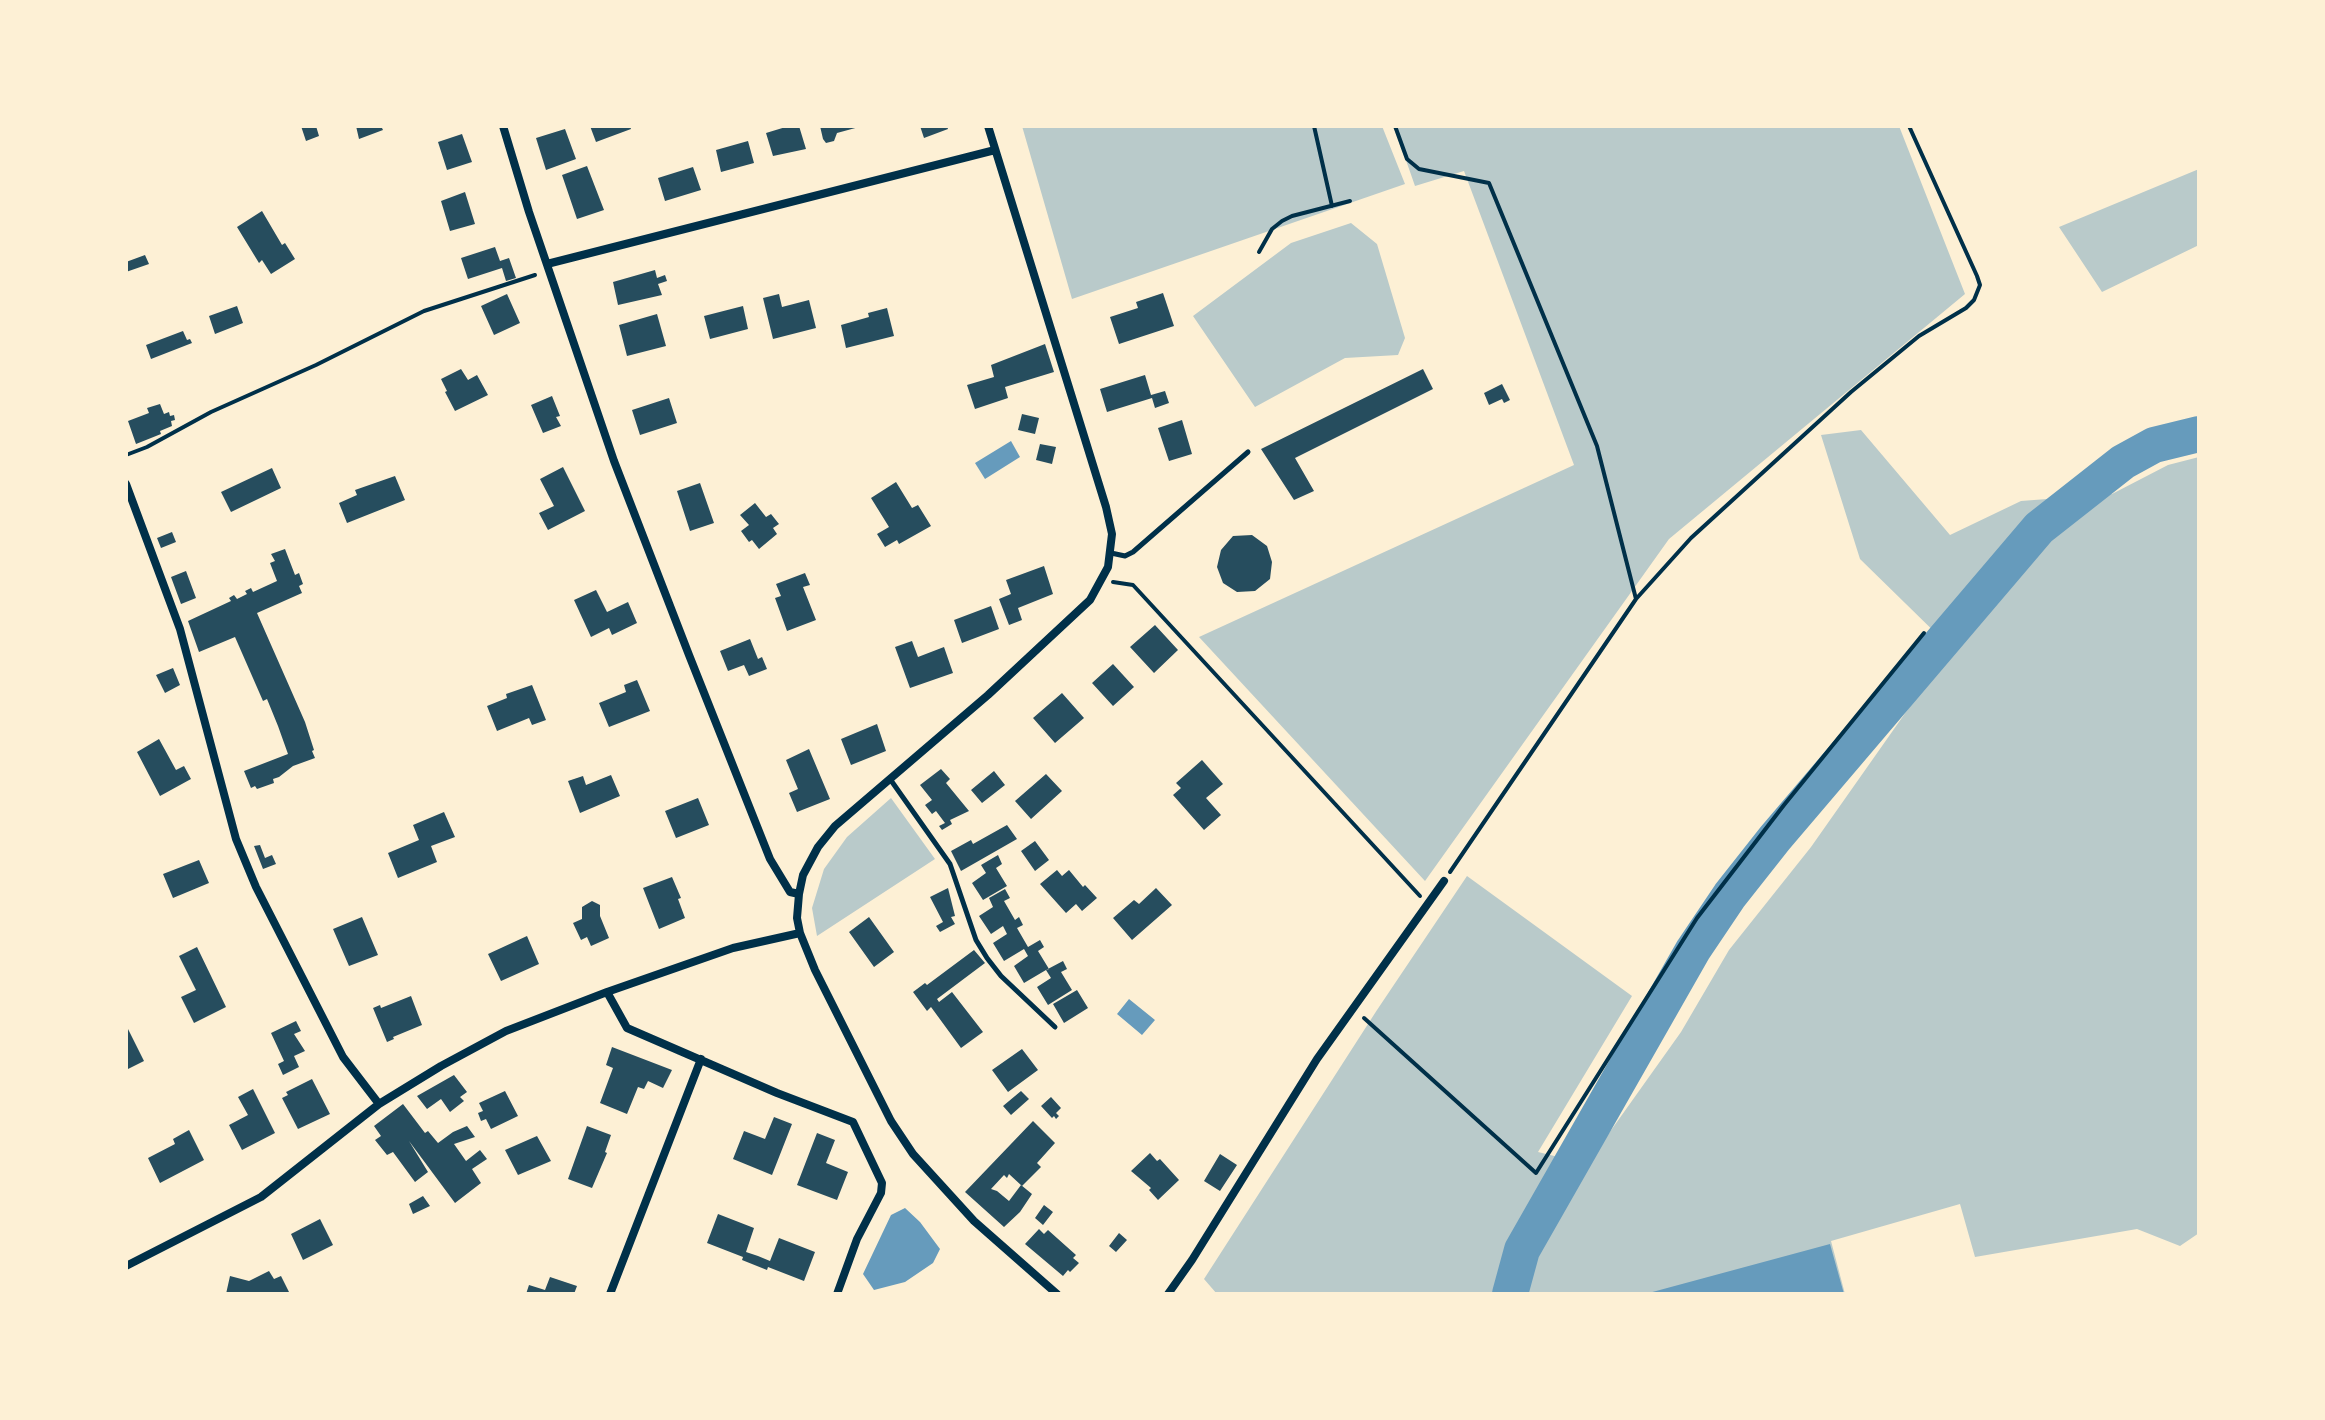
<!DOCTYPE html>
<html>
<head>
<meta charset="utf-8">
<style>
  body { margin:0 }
  #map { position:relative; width:2325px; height:1420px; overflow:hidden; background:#fdf0d5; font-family:Overpass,sans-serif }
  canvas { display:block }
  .frame { position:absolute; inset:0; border:128px solid #fdf0d5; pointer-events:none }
</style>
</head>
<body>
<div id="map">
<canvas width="2325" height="1420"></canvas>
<div class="frame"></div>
</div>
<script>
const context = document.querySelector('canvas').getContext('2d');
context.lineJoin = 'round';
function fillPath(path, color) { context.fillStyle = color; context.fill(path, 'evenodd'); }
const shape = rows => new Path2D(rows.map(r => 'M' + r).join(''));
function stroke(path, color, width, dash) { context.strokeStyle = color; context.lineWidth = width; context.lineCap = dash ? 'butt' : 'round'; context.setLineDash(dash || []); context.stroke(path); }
fillPath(shape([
  [1022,126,1382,126,1405,184,1072,299],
  [1394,126,1899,126,1965,294,1669,539,1425,881,1199,637,1574,465,1464,171,1415,186],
  [2199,169,2199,245,2102,292,2059,227],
  [1351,223,1377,244,1405,338,1398,355,1345,358,1255,407,1193,316,1291,243],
  [1861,430,1950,535,2021,501,2112,494,2168,465,2199,457,2199,1233,2180,1246,2137,1229,1975,1257,1960,1204,1831,1241,1845,1294,1217,1294,1204,1279,1377,1010,1467,876,1632,996,1538,1152,1587,1164,1681,1032,1729,950,1811,847,1951,648,1860,559,1821,435],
  [891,798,935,859,817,936,812,908,824,869,847,837]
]), '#b9caca');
fillPath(shape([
  [1011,441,1020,457,985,479,975,463],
  [1129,999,1155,1020,1142,1035,1117,1014],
  [905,1208,920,1222,940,1249,933,1263,905,1282,874,1290,863,1274,891,1215],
  [1830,1244,1844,1294,1645,1294]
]), '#669bbc');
stroke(shape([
  [1510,1294,1522,1250,1693,950,1730,895,1775,838,2039,528,2123,462,2154,445,2199,434]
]), '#669bbc', 36);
fillPath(shape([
  [301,126,316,126,319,136,306,141],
  [356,126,381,126,383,130,359,139],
  [590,126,630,126,631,129,596,142],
  [789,126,799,126,806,149,773,156,766,133],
  [820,126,859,126,859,127,837,133,834,141,826,143,823,139],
  [920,126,947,126,948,129,924,138],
  [565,129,576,159,546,170,536,138],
  [462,134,472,162,447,170,438,142],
  [748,141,754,163,721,172,716,150],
  [587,166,604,210,577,219,562,175],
  [693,167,701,190,665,201,658,178],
  [465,192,475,224,450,231,441,201],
  [262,211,282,245,285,243,295,259,271,274,262,260,259,263,237,227],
  [495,247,500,261,509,258,516,278,506,281,502,268,468,279,461,258],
  [145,255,149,264,126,272,126,262],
  [655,270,657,278,665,275,667,281,658,284,662,295,618,305,613,282],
  [1163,293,1174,326,1119,344,1110,317,1138,308,1136,302],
  [507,294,520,323,494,335,481,306],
  [779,294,782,307,809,300,816,328,773,339,763,298],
  [237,306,243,323,215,334,209,316],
  [743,306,748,329,710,339,704,316],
  [887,308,894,336,846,348,841,325,869,317,868,313],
  [657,314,666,346,627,356,619,325],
  [183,331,187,340,190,339,192,343,151,359,146,345],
  [1045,344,1054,372,1005,387,1008,398,975,409,967,385,994,377,991,365],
  [461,369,468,380,477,375,488,395,455,411,445,392,447,391,441,379],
  [1423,369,1433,389,1295,458,1314,491,1294,500,1261,449],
  [1145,375,1151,395,1165,391,1169,403,1155,408,1152,398,1107,412,1100,389],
  [1502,384,1510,400,1504,403,1502,399,1489,405,1484,393],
  [552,396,560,416,556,417,561,426,543,433,531,405],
  [669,398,677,423,640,435,632,410],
  [160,404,164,414,169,412,170,416,174,415,175,420,171,421,172,426,160,431,161,434,136,444,128,421,149,413,147,408],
  [1022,414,1039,418,1035,434,1018,430],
  [1182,420,1192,454,1169,461,1158,428],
  [1040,444,1056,447,1052,464,1036,460],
  [563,467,585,511,548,530,539,513,554,506,540,479],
  [272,468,281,488,231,512,221,492],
  [395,476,405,500,347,523,339,503,357,495,355,490],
  [896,482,912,508,918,505,931,526,899,544,897,540,885,547,877,534,889,527,871,498],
  [700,483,714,523,690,531,677,491],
  [755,503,766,517,771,514,779,524,773,528,777,534,759,549,752,540,749,542,741,531,749,525,740,515],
  [172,532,176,542,161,548,157,538],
  [1252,535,1267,546,1272,562,1270,579,1255,591,1237,592,1223,583,1217,567,1221,550,1233,536],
  [285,549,295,575,299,573,303,584,299,586,302,593,257,613,305,722,314,750,312,751,315,758,293,766,279,777,273,779,274,783,257,789,255,786,251,788,244,771,288,754,278,726,267,699,263,701,235,637,199,652,188,621,231,601,229,598,234,595,237,599,247,594,245,591,251,588,253,592,277,581,270,563,275,561,271,554],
  [1044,566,1053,594,1018,608,1022,620,1009,625,999,599,1011,594,1006,580],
  [186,571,196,598,181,604,171,577],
  [805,573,810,585,803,587,816,620,787,631,775,598,781,596,776,584],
  [596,590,607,612,628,602,637,623,612,635,609,628,591,637,574,600],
  [991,606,999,629,962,643,954,620],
  [1155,625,1178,650,1154,673,1130,647],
  [750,639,758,659,762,657,767,669,749,676,744,665,728,671,720,651],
  [912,641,918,657,944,647,953,673,910,688,895,647],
  [1113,664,1134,687,1113,706,1092,683],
  [173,668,180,685,165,693,156,675],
  [637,680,650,711,609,727,599,703,626,692,624,685],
  [532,685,546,720,532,725,529,718,497,731,487,706,507,698,506,694],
  [1062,693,1084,718,1055,743,1033,718],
  [877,724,886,751,851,765,841,739],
  [159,739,176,770,184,766,191,779,160,796,137,752],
  [809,749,830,799,797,812,789,793,798,789,786,760],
  [1202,760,1223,784,1206,798,1221,815,1204,830,1173,795,1181,788,1176,783],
  [941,769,950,779,946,783,969,811,950,820,952,824,942,830,939,826,945,823,936,811,932,814,925,805,932,800,920,785],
  [994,771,1005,785,982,803,971,790],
  [1046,774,1062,791,1031,819,1015,801],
  [611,775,620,796,580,813,568,781,583,776,586,785],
  [698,798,709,825,676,838,665,811],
  [444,812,455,837,431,846,437,862,398,878,388,853,419,840,413,825],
  [1007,825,1017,839,961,871,951,851,971,840,973,844],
  [1035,841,1049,860,1035,871,1021,851],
  [260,845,265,858,272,855,276,864,263,869,254,846],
  [998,855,1002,864,996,868,1007,886,983,900,972,883,986,873,981,865],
  [199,860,209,883,173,898,163,874],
  [1057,870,1062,876,1069,870,1083,887,1085,885,1097,898,1082,911,1076,904,1066,913,1040,884],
  [672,877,681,898,678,899,685,918,659,929,643,888],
  [948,888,955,916,951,917,955,924,940,932,936,926,943,922,930,897],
  [1156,888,1172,905,1132,940,1113,918,1134,900,1139,904],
  [1005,889,1010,898,1004,901,1015,920,1019,917,1023,925,1017,928,1028,947,1040,940,1044,947,1038,951,1049,969,1046,970,1063,961,1067,969,1061,972,1072,990,1048,1005,1037,987,1051,978,1046,970,1024,983,1014,966,1028,956,1024,949,1004,961,993,943,1007,934,1003,926,991,934,979,916,993,907,989,898],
  [592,901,600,905,600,916,609,938,591,946,587,937,581,940,573,923,582,919,582,907],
  [362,917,378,955,349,966,333,929],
  [869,917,894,952,874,967,849,932],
  [527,936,539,964,501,981,488,954],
  [197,947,226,1007,194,1023,181,997,196,990,179,956],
  [974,950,985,963,937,999,939,1002,952,992,983,1032,961,1048,931,1007,927,1011,913,992,925,983,927,985],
  [1077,990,1088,1008,1064,1023,1053,1004],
  [411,996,422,1025,393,1037,394,1039,387,1042,373,1008,380,1005,381,1008],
  [296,1021,301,1031,294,1034,305,1051,294,1056,299,1067,283,1075,278,1064,284,1061,271,1033],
  [126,1025,144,1061,126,1070],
  [612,1047,672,1070,663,1088,648,1081,644,1089,638,1087,627,1114,600,1103,613,1068,606,1065],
  [1022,1049,1038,1070,1008,1092,992,1070],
  [454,1075,467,1092,460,1097,464,1101,450,1112,441,1099,427,1109,417,1096],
  [312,1079,330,1114,298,1129,282,1098,288,1095,286,1092],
  [253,1089,275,1133,242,1150,229,1125,248,1115,238,1097],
  [505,1091,518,1116,491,1129,486,1119,481,1121,478,1113,483,1111,479,1103],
  [1021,1091,1029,1099,1011,1115,1003,1106],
  [1051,1097,1061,1108,1056,1113,1059,1116,1056,1119,1054,1116,1052,1118,1041,1106],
  [403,1104,425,1133,428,1131,438,1143,453,1132,467,1126,475,1137,454,1144,466,1161,480,1150,487,1159,472,1169,481,1183,455,1203,409,1141,428,1172,415,1182,393,1152,387,1155,375,1140,381,1136,374,1126],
  [774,1117,792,1124,772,1175,733,1159,744,1131,765,1139],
  [1033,1121,1055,1143,1037,1163,1041,1167,1022,1186,1009,1174,1007,1178,1004,1175,991,1189,997,1191,1009,1201,1021,1185,1032,1194,1020,1212,1004,1227,965,1192],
  [587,1126,611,1135,605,1152,607,1153,592,1188,568,1179],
  [189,1130,204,1160,160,1183,148,1158,175,1144,173,1139],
  [817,1133,835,1140,826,1163,848,1172,837,1200,797,1185],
  [537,1136,551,1161,518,1175,505,1150],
  [1150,1153,1157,1161,1160,1159,1179,1180,1158,1200,1149,1190,1151,1188,1131,1171],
  [1220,1154,1237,1165,1220,1191,1204,1181],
  [423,1196,430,1206,413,1214,409,1204],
  [1044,1205,1053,1212,1043,1225,1035,1218],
  [718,1214,754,1228,746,1252,758,1256,770,1261,779,1238,815,1252,804,1281,768,1267,767,1270,742,1260,743,1257,707,1243],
  [320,1219,333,1245,303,1260,291,1234],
  [1039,1229,1044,1234,1048,1230,1076,1255,1073,1258,1079,1263,1070,1272,1068,1270,1063,1276,1025,1244],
  [1119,1233,1127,1240,1116,1252,1109,1246],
  [269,1271,274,1279,281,1276,290,1294,226,1294,230,1276,249,1281],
  [550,1277,577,1286,574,1294,526,1294,529,1285,545,1290]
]), '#264d5e');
stroke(shape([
  [1314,126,1332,206],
  [1395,126,1407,159,1419,169,1489,183,1597,446,1636,599],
  [1259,252,1272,229,1282,221,1292,216,1350,201],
  [126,455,147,447,211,412,316,365,424,311,535,275],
  [1113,582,1133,585,1420,896],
  [1450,872,1636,599,1691,538,1851,392,1919,336,1966,308,1974,300,1980,285,1977,276,1909,126],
  [1364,1018,1536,1173,1697,918,1784,805,1924,633]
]), '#003049', 4);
stroke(shape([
  [1111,553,1125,556,1133,552,1248,452],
  [890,779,950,864,976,940,987,958,1001,976,1055,1027]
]), '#003049', 5);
stroke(shape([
  [503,126,529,212,614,461,689,655,770,859,790,892,799,894],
  [988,126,1106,507,1112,534,1108,567,1090,600,988,695,835,826,818,847,803,875,799,894,797,918,800,933,815,970,891,1121,913,1154,974,1221,1057,1294],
  [547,264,995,150],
  [126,484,180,629,236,839,256,887,343,1057,379,1104],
  [607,992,627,1028,777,1093,853,1122,882,1183,881,1193,857,1239,837,1294],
  [126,1266,261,1197,379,1104,441,1066,506,1031,607,992,733,948,800,933],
  [610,1294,701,1059],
  [1168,1294,1192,1260,1317,1059,1444,881]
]), '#003049', 8);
</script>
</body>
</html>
